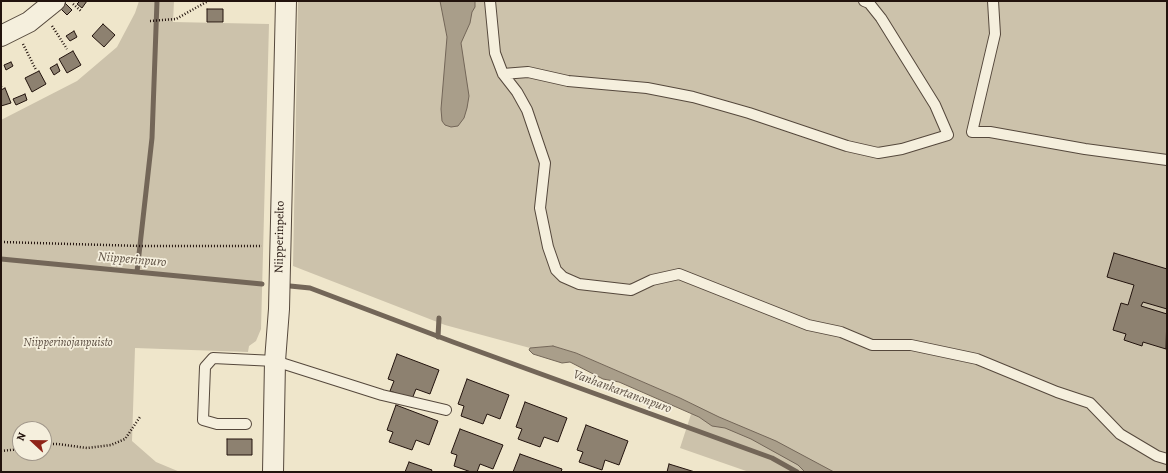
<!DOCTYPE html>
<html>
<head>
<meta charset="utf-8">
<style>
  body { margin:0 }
  #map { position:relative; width:1168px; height:473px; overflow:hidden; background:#efe6cb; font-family:Alegreya,serif }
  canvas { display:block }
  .frame { position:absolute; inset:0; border:2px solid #22130d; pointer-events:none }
  .north { position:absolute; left:12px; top:421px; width:40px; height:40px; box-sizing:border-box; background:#f5efdd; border:1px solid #a1978a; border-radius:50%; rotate:292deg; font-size:11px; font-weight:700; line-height:16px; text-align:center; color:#22130d }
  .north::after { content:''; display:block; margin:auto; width:14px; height:18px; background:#8f2418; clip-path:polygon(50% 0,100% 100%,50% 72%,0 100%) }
</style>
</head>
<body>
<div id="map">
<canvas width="1168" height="473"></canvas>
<div class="frame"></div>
<div class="north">N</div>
</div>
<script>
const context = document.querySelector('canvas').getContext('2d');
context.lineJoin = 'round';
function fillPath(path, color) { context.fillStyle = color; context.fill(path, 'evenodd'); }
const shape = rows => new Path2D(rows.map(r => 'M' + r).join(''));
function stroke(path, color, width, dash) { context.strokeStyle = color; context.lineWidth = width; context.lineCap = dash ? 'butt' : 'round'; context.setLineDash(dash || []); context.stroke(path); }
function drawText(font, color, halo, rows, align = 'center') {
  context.font = font + ' Alegreya,serif'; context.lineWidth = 3.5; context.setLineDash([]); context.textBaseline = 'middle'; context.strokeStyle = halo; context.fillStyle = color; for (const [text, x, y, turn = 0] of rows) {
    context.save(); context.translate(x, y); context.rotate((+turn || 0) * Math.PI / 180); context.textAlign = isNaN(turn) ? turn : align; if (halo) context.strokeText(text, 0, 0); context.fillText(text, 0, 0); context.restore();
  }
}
fillPath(shape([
  [139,1,174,1,173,22,269,24,261,329,256,341,249,346,248,352,135,348,132,441,156,462,180,472,1,472,1,120,77,81,117,47,135,13],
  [20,429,44,429,44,453,20,453],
  [298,1,1167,1,1167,472,749,472,680,448,694,405,680,398,576,353,553,346,530,348,445,325,293,266]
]), '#ccc2ab');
const water = shape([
  [440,1,475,1,475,7,472,12,470,23,461,43,469,96,467,108,464,118,458,126,451,127,445,125,442,121,441,109,447,37,440,1],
  [553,346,576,353,680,398,719,417,776,441,834,472,805,472,798,465,751,439,725,428,712,426,699,417,619,382,603,379,570,362,562,363,533,354,529,350,530,348,553,346]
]);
fillPath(water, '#a99e8a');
stroke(water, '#736658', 1);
stroke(shape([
  [1,259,262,284],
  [137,272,152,138,157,1],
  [290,286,310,288,453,342,772,458,797,472],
  [438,337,439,318]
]), '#736658', 5);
const building = shape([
  [80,1,87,1,82,8,77,4,80,1],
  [65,3,72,10,67,15,60,8,65,3],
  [207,9,223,9,223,22,207,22,207,9],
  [103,24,115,35,104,47,92,36,103,24],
  [74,31,77,37,70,41,66,36,74,31],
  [73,51,81,65,67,73,59,59,73,51],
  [11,62,13,66,6,70,4,65,11,62],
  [57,64,60,71,54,75,50,68,57,64],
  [39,71,46,84,32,92,25,78,39,71],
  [5,88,11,103,1,106,1,90,5,88],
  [25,94,27,100,16,105,13,99,25,94],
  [1114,253,1167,269,1167,309,1143,302,1141,306,1167,314,1166,349,1143,342,1142,346,1124,340,1126,334,1113,330,1121,303,1128,305,1134,285,1107,277,1114,253],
  [397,354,439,370,430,394,416,389,412,399,390,391,394,381,388,379,397,354],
  [467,379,509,395,500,419,487,414,483,424,461,416,464,406,458,404,467,379],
  [525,402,567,418,558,442,544,437,540,447,518,439,522,429,516,427,525,402],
  [396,405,438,421,429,445,416,440,412,450,389,442,393,432,387,430,396,405],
  [586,425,628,441,619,465,605,460,602,470,579,462,583,452,577,450,586,425],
  [460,429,503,445,493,469,480,464,477,472,471,472,454,466,457,455,451,453,460,429],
  [227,439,252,439,252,455,227,455,227,439],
  [520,454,562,469,561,472,513,472,520,454],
  [409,462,432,470,431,472,405,472,409,462],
  [669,464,695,472,667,472,669,464]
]);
fillPath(building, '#8d8170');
stroke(building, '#22130d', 1);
const service = shape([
  [490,1,495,53,503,74,517,92,527,110,545,163,540,208,548,247,556,270,563,277,579,284,631,290,652,280,679,274,808,325,841,332,872,345,911,345,977,359,1057,392,1090,403,1120,434,1157,456,1167,459],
  [993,1,995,34,972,132,990,132,1085,149,1167,160],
  [503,74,528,72,568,81,647,88,693,97,749,113,847,146,878,153,902,149,948,135,935,105,881,18,869,3,864,1],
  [246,424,217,424,203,420,205,367,213,358,275,361,382,395,446,410]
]);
const minor = shape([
  [1,36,29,22,55,1],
  [273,472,275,361,279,309,286,1]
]);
stroke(service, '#55483c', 12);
stroke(minor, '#55483c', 22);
stroke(shape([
  [73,4,81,11],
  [150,21,176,19,208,1],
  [52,26,67,49],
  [23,44,36,70],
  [1,86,1,87],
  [1,242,141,246,262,246],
  [44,444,58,444,87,448,111,445,125,439,140,417],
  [1,451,20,449]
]), '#22130d', 2.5, [1, 2]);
stroke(service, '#f5efdd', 10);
stroke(minor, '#f5efdd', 20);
drawText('12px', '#22130d', '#f5efdd', [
  ["Niipperinpelto",280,237,-89]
]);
drawText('italic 12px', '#5e5044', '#f5efdd', [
  ["Niipperinojanpuisto",68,343]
]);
drawText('italic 13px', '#5f5245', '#f5efdd', [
  ["Niipperinpuro",132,260,5],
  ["Vanhankartanonpuro",622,392,20]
]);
</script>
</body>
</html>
